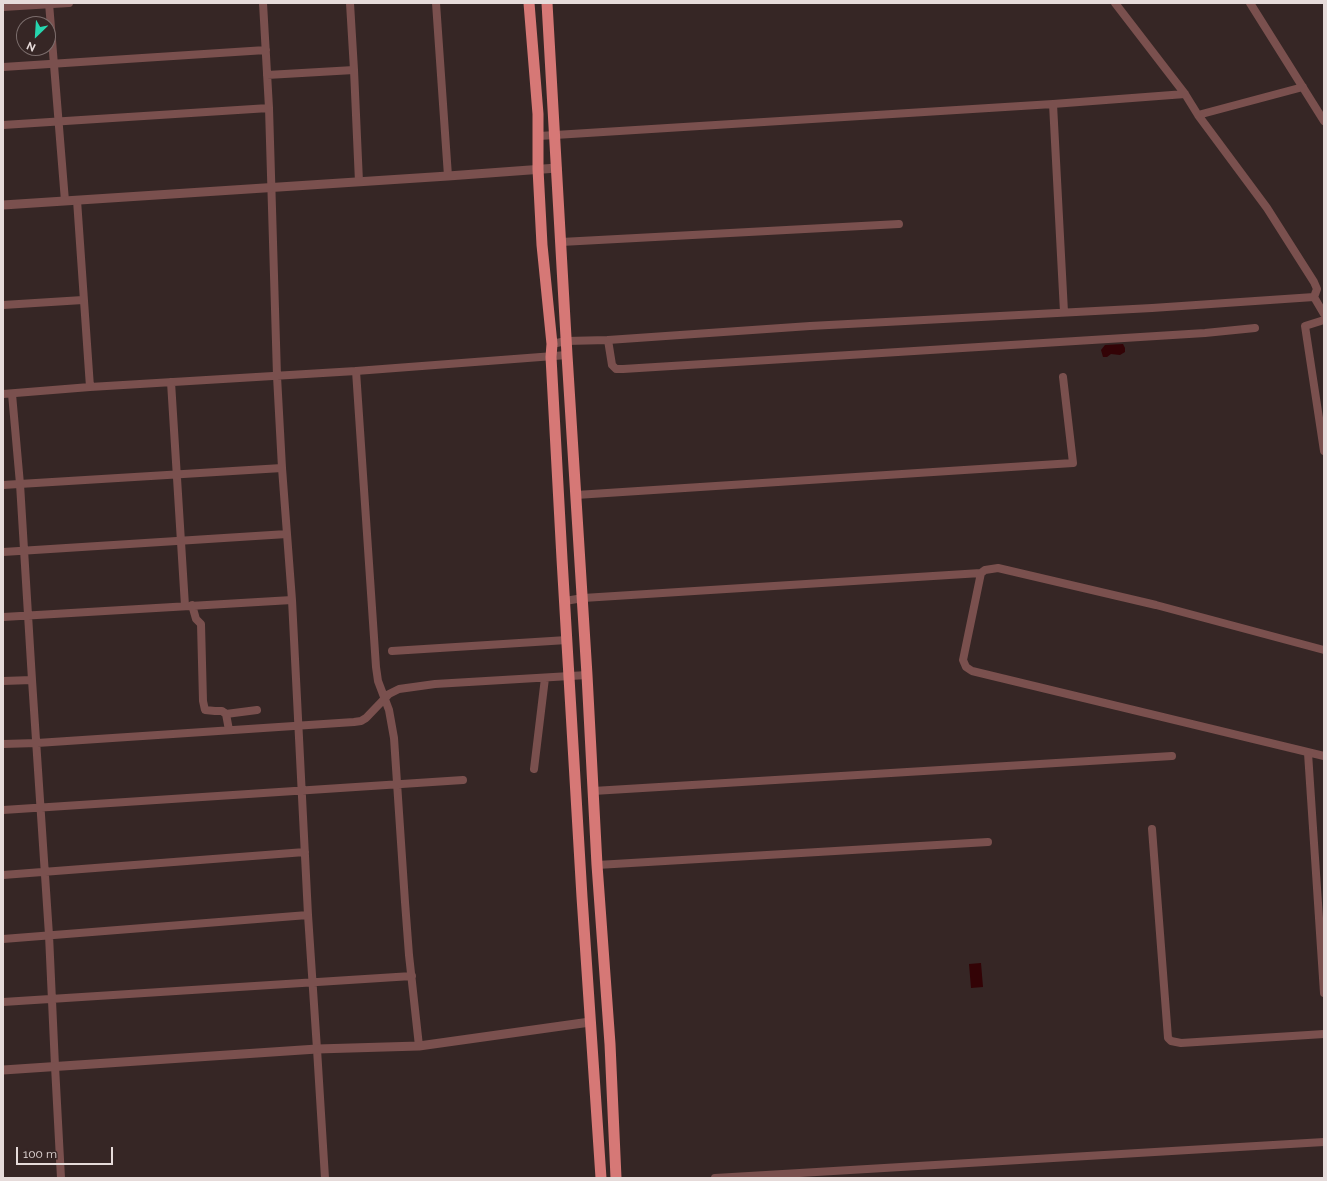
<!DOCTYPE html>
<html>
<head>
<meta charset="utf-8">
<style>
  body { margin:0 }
  #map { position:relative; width:1327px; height:1181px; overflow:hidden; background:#362625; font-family:Raleway,sans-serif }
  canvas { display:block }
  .frame { position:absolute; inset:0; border:4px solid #e6dbda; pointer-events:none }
  .north { position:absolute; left:16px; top:16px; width:40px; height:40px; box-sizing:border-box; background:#362625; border:1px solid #7c6e6d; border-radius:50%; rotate:205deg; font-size:11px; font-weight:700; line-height:16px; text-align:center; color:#e6dbda }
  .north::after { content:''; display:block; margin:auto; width:14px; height:18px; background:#26d5ae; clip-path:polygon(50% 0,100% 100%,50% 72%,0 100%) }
  .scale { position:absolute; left:16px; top:1147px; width:97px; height:18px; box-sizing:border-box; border:2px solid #e6dbda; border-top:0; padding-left:5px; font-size:12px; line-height:14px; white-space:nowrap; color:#e6dbda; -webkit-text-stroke:3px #362625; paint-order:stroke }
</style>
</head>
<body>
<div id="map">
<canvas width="1327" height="1181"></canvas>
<div class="frame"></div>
<div class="north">N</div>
<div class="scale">100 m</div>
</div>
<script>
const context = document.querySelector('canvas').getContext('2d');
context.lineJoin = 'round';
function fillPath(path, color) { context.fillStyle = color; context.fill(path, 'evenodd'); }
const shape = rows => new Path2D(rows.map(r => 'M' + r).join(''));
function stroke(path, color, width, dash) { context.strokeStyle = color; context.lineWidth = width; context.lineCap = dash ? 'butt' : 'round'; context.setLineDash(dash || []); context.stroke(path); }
fillPath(shape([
  [1123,344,1125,348,1125,352,1120,355,1111,354,1107,357,1103,357,1101,350,1105,345],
  [981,963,983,987,971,988,969,964]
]), '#330306');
stroke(shape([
  [49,3,65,201],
  [263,3,269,108,277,376,282,468,292,600,308,915,317,1049,325,1178],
  [350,3,354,70,359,182],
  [436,3,448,176],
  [1115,3,1185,94,1198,115,1267,208,1314,282,1317,289,1314,297,1324,314],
  [1250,3,1324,121],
  [3,7,69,3],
  [3,67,266,50],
  [267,75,354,70],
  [1053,104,1064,312],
  [1198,115,1303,87],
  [3,125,269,108],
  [539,136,1053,104,1185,94],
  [77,200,90,387],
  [561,242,899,224],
  [3,305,83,300],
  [1324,320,1305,326,1324,451],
  [608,340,612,365,616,369,623,369,1205,333,1255,328],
  [552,344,566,341,608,340,810,326,1152,308,1314,297],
  [356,371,376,667,378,681,389,710,394,738,405,902,409,955,419,1046],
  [171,382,185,606],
  [3,394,90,387,356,371,567,355],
  [12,394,20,484,32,680,49,935,55,1066,61,1178],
  [3,485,282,468],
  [576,495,1073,463,1063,377],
  [3,552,287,534],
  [981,573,963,660,966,667,972,671,1324,756],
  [565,601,583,598,981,573,985,570,998,568,1156,605,1324,650],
  [192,605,196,619,201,624,203,701,205,710,215,711,222,711,226,714,229,730],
  [3,617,292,600],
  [392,651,567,640],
  [3,681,32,680],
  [226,714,257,710],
  [3,744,37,743,354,722,361,721,366,718,389,694,399,689,435,684,587,675],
  [1308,753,1324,993],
  [534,769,545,678],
  [593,791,1172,756],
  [3,810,463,780],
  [1152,829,1168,1038,1171,1041,1181,1043,1324,1034],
  [597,865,988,842],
  [3,875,305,852],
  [3,939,308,915],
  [3,1002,412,976],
  [715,1178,1324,1142]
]), '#7a504e', 8);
stroke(shape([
  [3,205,448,176,557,168],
  [3,1070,317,1049,419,1046,590,1022]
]), '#7a504e', 9);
stroke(shape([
  [529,3,538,114,538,169,542,245,552,344,551,357,562,559,582,897,601,1178],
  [547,3,567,355,587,675,597,865,610,1044,616,1178]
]), '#d67876', 11);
</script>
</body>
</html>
